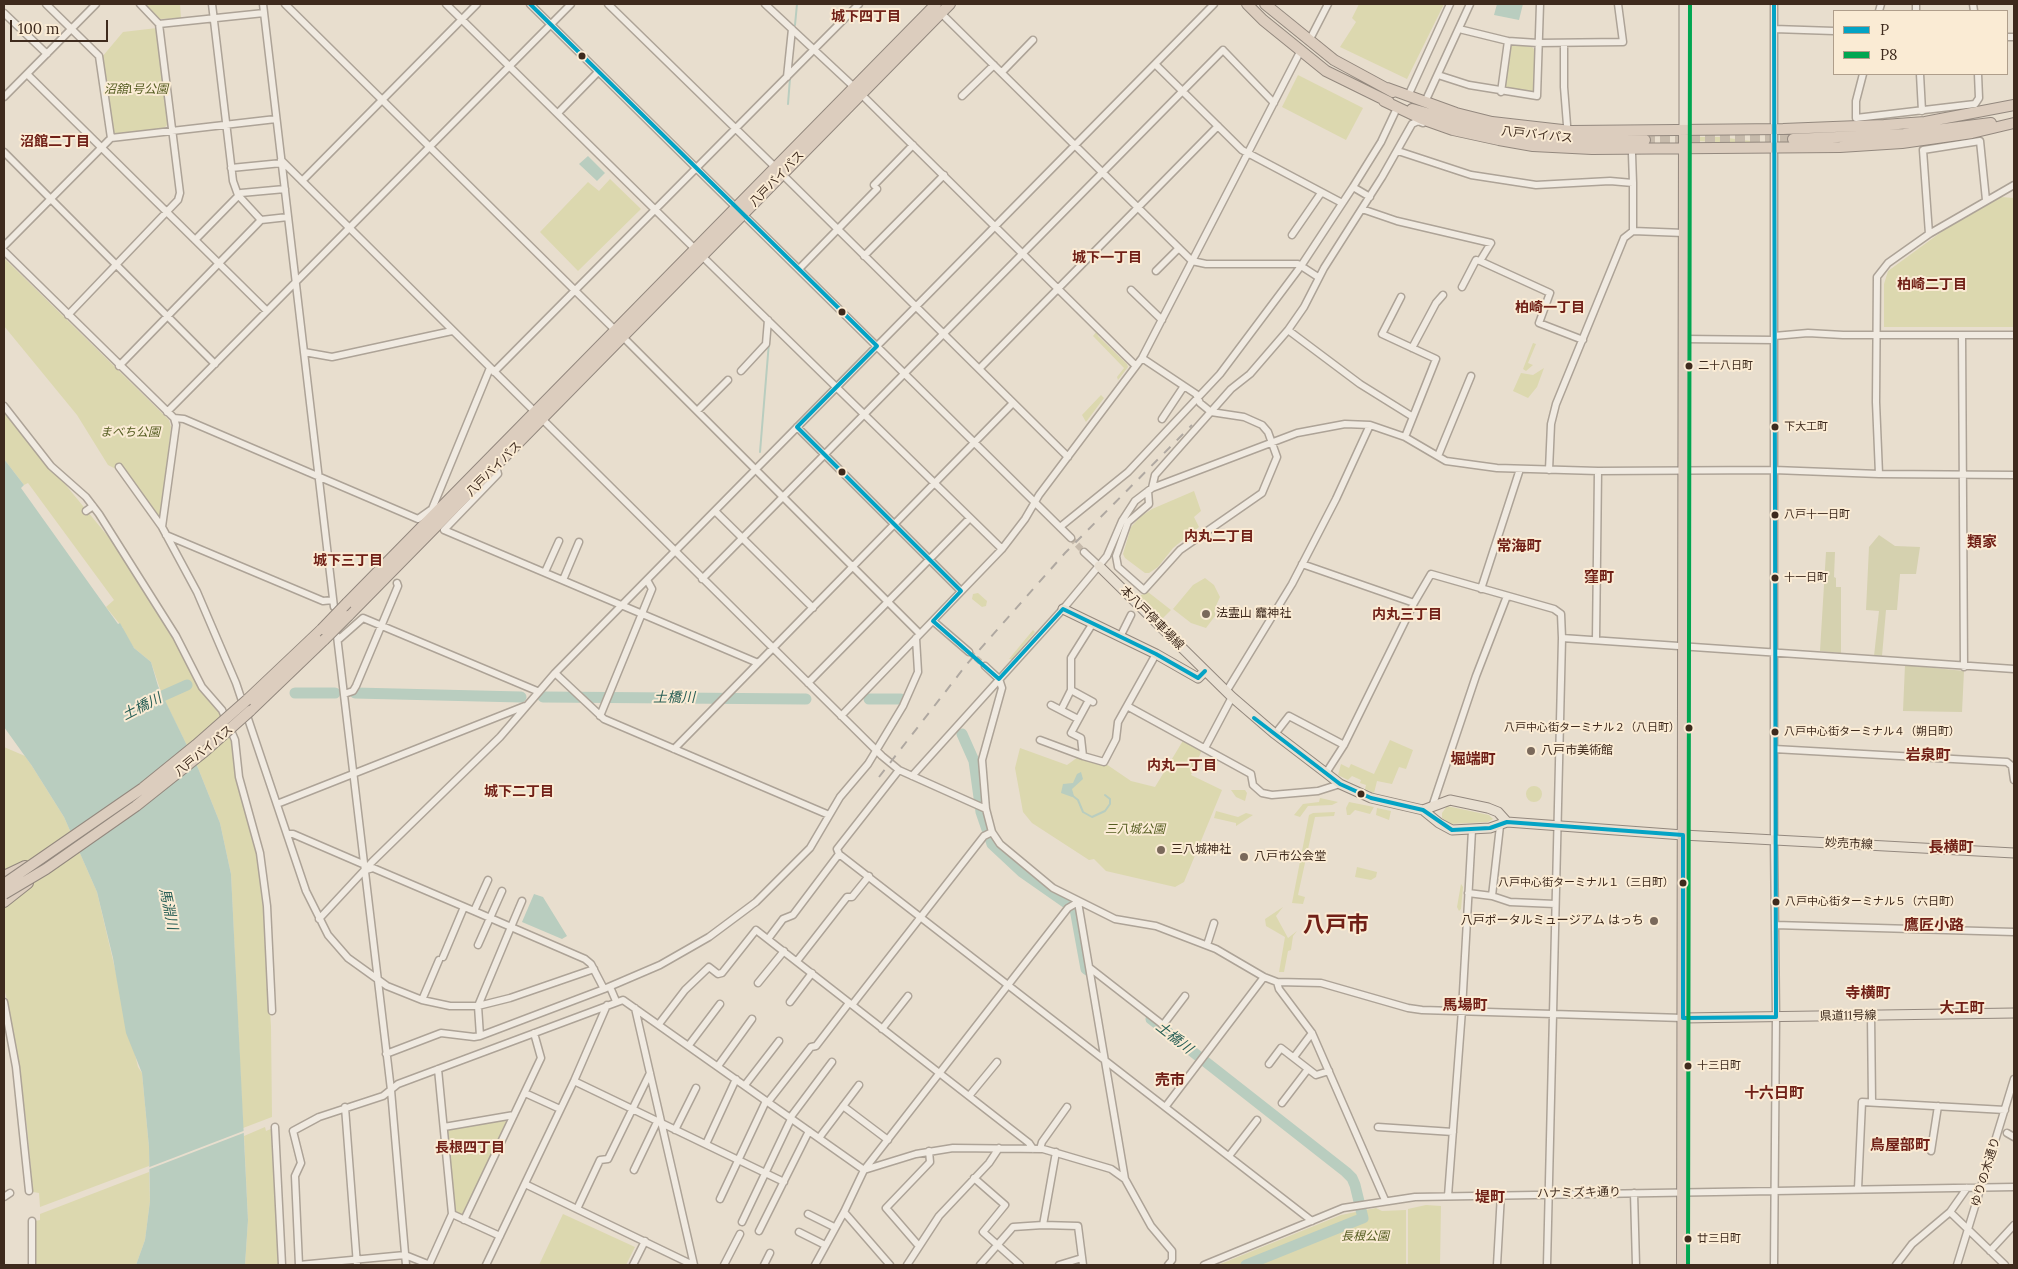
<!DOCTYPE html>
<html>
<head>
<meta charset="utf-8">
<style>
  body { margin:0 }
  #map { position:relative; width:2018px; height:1269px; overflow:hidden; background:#e8dece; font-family:Lora,serif }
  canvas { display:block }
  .frame { position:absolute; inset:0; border:5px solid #3e2a1d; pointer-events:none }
  .legend { position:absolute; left:1833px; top:10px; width:175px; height:65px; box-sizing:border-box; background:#faebd4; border:1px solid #af9e8b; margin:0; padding:6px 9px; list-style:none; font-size:15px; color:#3e2a1d }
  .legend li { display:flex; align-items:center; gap:10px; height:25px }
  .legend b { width:25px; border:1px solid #af9e8b }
  .scale { position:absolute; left:10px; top:20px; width:98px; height:22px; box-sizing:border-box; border:2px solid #3e2a1d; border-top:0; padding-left:6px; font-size:15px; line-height:18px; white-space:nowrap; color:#3e2a1d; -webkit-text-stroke:4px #faebd4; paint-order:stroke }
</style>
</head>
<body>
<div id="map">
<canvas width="2018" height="1269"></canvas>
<div class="frame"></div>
<ul class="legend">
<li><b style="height:6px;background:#03a3c5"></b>P</li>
<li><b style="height:6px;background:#00a651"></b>P8</li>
</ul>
<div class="scale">100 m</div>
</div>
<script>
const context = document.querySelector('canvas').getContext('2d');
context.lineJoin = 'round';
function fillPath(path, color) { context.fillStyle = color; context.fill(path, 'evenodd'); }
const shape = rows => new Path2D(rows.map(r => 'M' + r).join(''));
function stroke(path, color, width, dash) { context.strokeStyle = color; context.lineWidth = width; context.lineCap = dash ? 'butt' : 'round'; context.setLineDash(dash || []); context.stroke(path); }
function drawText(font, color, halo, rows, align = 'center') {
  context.font = font + ' Lora,"Noto Sans JP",serif'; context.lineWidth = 4; context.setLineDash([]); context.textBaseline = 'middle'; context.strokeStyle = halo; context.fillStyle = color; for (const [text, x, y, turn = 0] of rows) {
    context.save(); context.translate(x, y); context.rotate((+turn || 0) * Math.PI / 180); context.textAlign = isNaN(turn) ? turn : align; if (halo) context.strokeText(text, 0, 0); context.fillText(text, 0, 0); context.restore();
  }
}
fillPath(shape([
  [150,4,180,4,181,18,160,19,147,6],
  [1359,4,1444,4,1407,79,1340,47,1356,22,1352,18],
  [157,28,169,123,164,128,114,134,112,132,102,57,123,32],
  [1511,43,1531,46,1534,49,1535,91,1532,93,1504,88],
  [1298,75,1363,108,1346,140,1282,107],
  [1699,137,1720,137,1759,142,1753,144,1698,141],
  [610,179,641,209,578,271,540,232,588,182,599,191],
  [2001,197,2014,198,2014,327,1884,327,1884,284,1888,271,1944,230],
  [4,258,169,420,171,427,161,515,156,516,118,470,108,465,77,415,4,326],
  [1097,331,1098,336,1127,364,1128,367,1118,380,1117,377,1124,368,1093,336],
  [1533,343,1536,344,1528,363,1533,365,1526,371,1523,369],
  [1544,368,1537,387,1528,398,1513,391,1521,373,1533,375],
  [1101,395,1104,398,1086,422,1082,415],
  [4,410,120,551,174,637,200,690,219,712,231,741,258,853,264,905,271,1027,272,1117,243,1128,231,874,220,823,198,768,162,695,151,662,134,648,122,630,123,628,106,607,114,600,28,483,24,485,4,459],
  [1194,491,1201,511,1194,517,1199,527,1173,548,1158,567,1149,573,1145,573,1125,558,1123,554,1131,527,1140,517,1152,509],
  [1205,578,1214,585,1220,597,1215,608,1215,616,1206,628,1191,623,1173,609,1193,585],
  [1148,592,1171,610,1162,619,1139,596],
  [978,593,987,601,986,606,982,607,972,599,973,594],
  [1033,630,1035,632,1012,659,1009,659],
  [1184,739,1202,750,1191,775,1222,790,1184,882,1175,887,1106,871,1094,859,1089,860,1032,823,1023,812,1015,768,1020,748,1067,765,1078,757,1106,764,1131,781,1155,787],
  [1390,740,1413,750,1406,769,1399,767,1392,784,1377,781,1374,793,1365,789,1366,785,1360,783,1361,780,1352,776,1348,780,1338,775,1341,764,1349,768,1351,764,1374,774],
  [4,747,25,756,32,766,64,817,97,892,138,1067,142,1073,149,1147,149,1166,40,1207,39,1193,33,1192,27,1127,14,1036,4,987],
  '1526 794a8 8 0 1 1 16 0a8 8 0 1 1-16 0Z',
  [1231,790,1245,790,1247,793,1245,801,1236,797],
  [1320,798,1338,802,1332,805,1308,806,1300,817,1294,815,1303,804,1319,802],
  [1349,802,1374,807,1370,814,1355,810,1350,815,1347,815,1346,808],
  [1447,806,1489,815,1493,819,1488,822,1451,824,1442,818,1442,813],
  [1377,808,1391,811,1389,820,1376,815],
  [1216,811,1238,817,1246,813,1253,815,1236,826,1236,823,1214,818],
  [1335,812,1334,816,1315,817,1298,895,1305,897,1303,904,1292,903,1309,815,1313,813],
  [1357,867,1377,872,1376,877,1371,880,1355,877],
  [1461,884,1463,887,1461,909,1459,911,1457,907],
  [1283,907,1276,916,1288,938,1297,931,1293,936,1291,950,1288,951,1284,972,1279,972,1285,937,1266,926,1265,919],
  [505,1119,506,1122,464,1214,460,1215,454,1210,446,1131,448,1129],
  [265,1127,266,1131,273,1128,280,1265,245,1265,248,1220,244,1136],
  [149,1172,150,1201,145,1240,136,1265,35,1265,35,1221,40,1220,40,1214],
  [1426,1205,1441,1206,1440,1265,1408,1265,1408,1209],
  [1376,1208,1382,1211,1406,1210,1406,1265,1218,1265,1341,1215],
  [563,1214,635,1247,626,1265,539,1265]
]), '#dcd8af');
fillPath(shape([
  [1879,535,1895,546,1920,547,1916,574,1900,574,1897,610,1886,610,1882,656,1874,656,1879,611,1866,610,1869,547],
  [1826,552,1835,552,1834,577,1836,578,1836,587,1841,587,1841,653,1820,651],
  [1905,665,1964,671,1962,712,1903,711]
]), '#d5d1af');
fillPath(shape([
  [1497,4,1523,4,1519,20,1494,15],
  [588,156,605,173,597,181,579,164],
  [4,459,24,485,21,488,118,624,120,623,134,648,151,662,158,686,198,768,220,823,231,874,248,1220,245,1265,136,1265,145,1240,150,1201,149,1147,142,1073,126,1033,113,958,97,892,64,817,32,766,4,727],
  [1081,772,1083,779,1072,789,1074,796,1072,797,1061,793,1063,784,1073,783,1077,774],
  [534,894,543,897,567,936,562,939,522,922]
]), '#b9cdbf');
fillPath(shape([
  [246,1130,246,1132,147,1170,147,1168]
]), '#e8dece');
stroke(shape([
  [795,25,797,4],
  [788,104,790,78],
  [760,452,770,330],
  [1073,796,1078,800,1083,812,1092,817,1105,811,1110,804,1110,799,1105,795]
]), '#b9cdbf', 2);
stroke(shape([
  [295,693,335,693],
  [355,693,521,697],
  [543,697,806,699],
  [869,699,901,699],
  [149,702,187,685],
  [962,734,974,761,981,812,992,844,1022,872,1075,909,1086,969,1089,971],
  [1151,1019,1346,1172,1352,1178,1355,1185,1363,1218,1246,1265]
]), '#b9cdbf', 11);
stroke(shape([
  [1071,538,1084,552],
  [969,652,985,666]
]), '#c6baab', 6, [6, 3]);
stroke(shape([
  [1645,140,1793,139]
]), '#c6baab', 10, [10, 5]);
const minor = shape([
  [46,4,99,56,111,138],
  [140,4,159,24,264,13],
  [212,4,233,181,238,195,261,220],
  [263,4,334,607],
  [285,4,615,330],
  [446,4,695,249],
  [530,4,1071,538],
  [608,4,775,167],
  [765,4,854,87],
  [1916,4,1916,11],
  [1973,4,1974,11],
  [1879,11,1881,4],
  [4,13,47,54],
  [941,13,1192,261,1206,264,1298,264,1318,277],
  [1459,29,1508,41,1538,43,1623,42,1618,4],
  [1774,29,1834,31],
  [2007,37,2014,37],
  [1309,41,1328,4],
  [1564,43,1564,87,1567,125],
  [1155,64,1242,150,1342,203],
  [1002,72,1033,40],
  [27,74,267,311],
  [1863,74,1856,101,1856,118,1975,104,1979,98,1978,74],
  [1920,74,1922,111],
  [1438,75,1469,85,1537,96,1540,4],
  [787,77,792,29],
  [1501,92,1508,41],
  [861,94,1136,366],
  [962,96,994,65],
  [1408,96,1450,4],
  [4,97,96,4],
  [1425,102,1470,4],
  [558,113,598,72],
  [1398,151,1471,175,1536,185,1610,181,1633,183,1633,231,1684,233],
  [4,152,215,364],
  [1632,154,1633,183],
  [281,160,882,756,899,770,986,809,992,832,1000,844,1053,888,1115,919,1156,926,1216,949,1264,977,1277,982,1321,983,1408,1008,1422,1010,1683,1018],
  [231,168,282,163],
  [782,174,1068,457],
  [302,181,477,4],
  [874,185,913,145],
  [1353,187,1370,197],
  [1362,209,1397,221,1491,243,1480,261,1550,293,1539,323,1583,340],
  [1929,234,1923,150,1980,141,1986,200],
  [1292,235,1321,193],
  [195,240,241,193,285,189],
  [4,246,111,138,276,119],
  [4,251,174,418,176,425,162,527],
  [702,256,1002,549],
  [864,256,944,175],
  [799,269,877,189],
  [1156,271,1179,248],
  [1462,287,1476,260,1480,261],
  [1131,290,1162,320],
  [1401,297,1382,334,1436,359,1405,437],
  [68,315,178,200,180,193,159,24],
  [1288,330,1360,384,1413,417],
  [1962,335,1964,667],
  [1774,336,1808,333,1843,335,2014,335],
  [623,337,920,634],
  [1684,339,1774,340],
  [1412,348,1436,303,1443,295],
  [304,352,332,357,452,331],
  [1142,358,1196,394,1200,403,1211,412,1244,417,1262,425,1268,432,1277,457,1262,493,1180,550,1144,590,1118,567,1116,556,1128,522,1149,504,1148,491],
  [119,366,261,220,288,217],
  [979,369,1218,126],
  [741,371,766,344,768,320],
  [494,372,859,4],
  [4,406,51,466,86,497,99,514,176,636,202,687,222,710,235,740,239,777,260,853,267,906,272,1011],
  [697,411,728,380],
  [167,412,571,4],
  [174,418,184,419,418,519,432,509,490,368],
  [1162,419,1184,386],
  [797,427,961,591],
  [1438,456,1471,376],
  [496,466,498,474,444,530,758,663],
  [119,467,162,527,197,592,236,683,306,891,328,935,348,958,387,986,422,1000,450,1006,478,1006,510,998,594,969],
  [1549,470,1551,424,1556,404,1624,238,1633,231],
  [1879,474,1876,402,1877,277,1888,263,1929,234,2014,185],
  [1152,488,1155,475,1231,389,1250,374,1288,330,1304,307,1324,268,1382,177,1412,124,1418,121,1423,123],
  [86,511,93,506],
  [715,511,813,608],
  [1060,527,1128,472,1220,374,1301,266,1353,187,1381,142,1397,108],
  [166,535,323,601,333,600],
  [1084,552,1099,566],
  [1302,564,1414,603],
  [545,572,559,541],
  [702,579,1223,50,1274,103],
  [563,580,579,542],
  [1481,589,1520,469],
  [933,621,969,652],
  [337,636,391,1090,406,1265],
  [1120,637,1131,615],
  [338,640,363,618,537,691],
  [1596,640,1598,471],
  [985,666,999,679,1002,688,982,760,986,809],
  [555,673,604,719,829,815],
  [808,683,969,519],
  [1071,690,1071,658,1093,623],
  [1226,692,1292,584,1336,499,1370,425],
  [344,694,353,691,356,686,398,586,397,583],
  [1089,700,1071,733,1081,738,1083,756,1104,762,1116,739,1118,722,1156,654],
  [1051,705,1078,719],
  [1127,706,1251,774,1253,785,1262,793,1272,795,1318,791,1340,784],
  [1061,710,1071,690,1093,702],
  [600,716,652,589,647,580],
  [841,716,1002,549,1025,519,1039,495,1142,358,1300,52],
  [1275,734,1289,716,1344,745],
  [1040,740,1083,756],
  [1205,748,1232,697],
  [674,749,1013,403],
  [1774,749,2007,762,2012,766,2014,780],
  [899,770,837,849,839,854,1312,1221],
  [1326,773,1344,745,1414,603,1431,574,1554,609,1561,614,1562,638],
  [912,776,1063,609,1107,556,1122,521,1135,501,1152,488,1297,433,1345,424,1370,425,1405,437,1446,461,1497,468,1598,471,1774,470,1879,474,2014,475],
  [277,804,525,706],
  [1432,807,1476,676,1507,596],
  [288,834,293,834,365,865],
  [366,870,373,868,474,911,585,959,591,964,604,989,480,1036,478,1006,511,927,522,901],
  [1468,893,1492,896,1510,902,1555,904],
  [1492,896,1500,826],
  [474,911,488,880],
  [319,919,372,862,500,737,555,673,1214,4],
  [1775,925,2014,932],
  [768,939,783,919,793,915,839,854],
  [478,945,502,891],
  [1207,945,1214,923],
  [443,957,464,907],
  [797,961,847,897,852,897,869,876],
  [1090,968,1163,1025,1185,996],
  [1277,982,1279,989,1312,1033,1385,1200],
  [758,983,784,951],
  [610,987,616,1001],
  [604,989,660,965,709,937,756,902,810,848,840,797,868,764,903,706,918,672,916,638],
  [422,1000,439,960],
  [4,1002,16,1067,29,1191],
  [790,1002,812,973],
  [852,1005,984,836,992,832],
  [635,1008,694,1265],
  [1871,1015,1872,1102],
  [659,1024,685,990,709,967,718,974,722,973,756,930,1029,1143,1033,1149],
  [882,1029,908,996],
  [689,1045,720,1004],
  [386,1054,441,1033,474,1037,480,1036],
  [1294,1057,1312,1033],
  [1269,1064,1281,1048,1316,1075,1329,1071],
  [718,1066,752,1019],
  [574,1081,784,1182],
  [745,1085,779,1041],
  [525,1093,560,1109],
  [969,1096,997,1062],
  [768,1102,811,1047,816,1046,849,1003],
  [1282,1103,1308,1069],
  [843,1106,888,1140],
  [1166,1106,1264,977],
  [345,1107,357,1265],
  [790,1118,832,1062],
  [275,1127,282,1265],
  [444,1127,514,1115],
  [1378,1127,1453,1132],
  [675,1130,696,1088],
  [2007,1133,2014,1137],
  [819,1138,859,1085],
  [706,1144,736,1079],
  [1040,1149,1042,1142,1067,1107],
  [1931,1151,1938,1106],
  [1229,1156,1257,1120],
  [634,1170,657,1122],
  [974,1178,1005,1205,983,1232,1020,1265],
  [525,1184,693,1265],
  [1858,1189,1862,1102,2005,1110],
  [1634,1193,1636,1265],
  [1448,1196,1462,1010,1472,830],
  [4,1197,10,1193],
  [720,1199,766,1101],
  [577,1209,600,1160,608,1159,650,1073],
  [844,1212,890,1265],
  [1950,1212,2005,1265],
  [452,1214,500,1236],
  [808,1214,834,1227],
  [464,1220,541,1058,534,1033],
  [32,1221,32,1265],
  [742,1222,791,1119],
  [1043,1225,1056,1152],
  [759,1231,809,1131],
  [799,1232,825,1245],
  [918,1245,886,1208,930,1162,929,1151],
  [1990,1251,2014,1225],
  [299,1265,295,1176,301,1163,293,1131,319,1117,383,1096,398,1084,623,1000,864,1170,916,1154,953,1148,1043,1149,1111,1169,1125,1179,1151,1226,1172,1251,1172,1260,1168,1265],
  [299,1265,405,1255,430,1265],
  [429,1265,452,1214,438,1069],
  [486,1265,574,1081,607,1005],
  [633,1265,645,1241],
  [724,1265,740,1234],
  [764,1265,770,1253],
  [815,1265,844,1212,864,1170,1068,908,1078,902,1125,1179],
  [907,1265,939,1216,989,1163,999,1148],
  [980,1265,1013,1227,1043,1225,1078,1226,1083,1265],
  [1059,1265,1082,1258],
  [1204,1265,1343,1208,1415,1197,2014,1187],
  [1497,1265,1501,1194],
  [1547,1265,1562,638,2014,669],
  [1774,1265,1776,1017,1774,840,1774,4],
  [1896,1265,1912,1244,1950,1212,1967,1188],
  [1957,1265,2014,1079]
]);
const major = shape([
  [1684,4,1684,130],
  [1099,566,1232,697,1275,734,1326,773,1340,784,1371,798,1423,810,1439,823,1452,830,1490,828,1507,822,1683,835,2014,853],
  [1063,609,1156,654,1198,678,1205,671],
  [1423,810,1450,800,1488,808,1498,812,1507,822],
  [1683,1018,2014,1013]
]);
const highway = shape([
  [1247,4,1263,20,1326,71,1389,102],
  [1265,4,1334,60,1393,92],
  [1387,88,1456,113,1492,122,1571,131,1783,129,1884,125,1925,122,2014,105],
  [1384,101,1422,119,1453,130,1499,140,1533,146,1592,149,1840,147,1902,143,1972,133,2014,123],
  [1412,109,1480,128,1521,136,1563,139,1645,140],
  [1793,139,1904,134,1991,123],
  [347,603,936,4],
  [348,616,950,4],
  [247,700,322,629],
  [250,711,324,640],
  [4,876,25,866],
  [4,902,28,883],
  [1682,1265,1684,130]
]);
stroke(minor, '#ada397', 9);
stroke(major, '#93887e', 11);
stroke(highway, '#93887e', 12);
stroke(minor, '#f0eae1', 6);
stroke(major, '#e8dfd1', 9);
stroke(highway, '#dccdbe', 10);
stroke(shape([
  [879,777,967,664,1065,553,1192,425]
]), '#afa8a1', 2, [9, 9]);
const highwayBridge = shape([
  [322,629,347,603],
  [324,640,348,616],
  [4,884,143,788,196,745,247,700],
  [4,894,46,869,136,806,205,751,250,711]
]);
stroke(highwayBridge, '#93887e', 12, []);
stroke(highwayBridge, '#dccdbe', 10);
stroke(shape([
  [530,4,877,346,797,427,961,591,933,621,999,679,1063,609,1156,654,1198,678,1205,671],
  [1254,718,1340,784,1371,798,1423,810,1452,830,1490,828,1507,822,1683,835,1683,1018,1776,1017,1774,4]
]), '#03a3c5', 4);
stroke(shape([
  [1688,1265,1690,4]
]), '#00a651', 4);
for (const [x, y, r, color] of [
  [582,56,4.5,"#3e2a1d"],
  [842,312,4.5,"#3e2a1d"],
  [1689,366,4.5,"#3e2a1d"],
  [1775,427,4.5,"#3e2a1d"],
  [842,472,4.5,"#3e2a1d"],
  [1775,515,4.5,"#3e2a1d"],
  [1775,578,4.5,"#3e2a1d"],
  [1206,614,5,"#7a695b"],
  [1689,728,4.5,"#3e2a1d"],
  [1775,732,4.5,"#3e2a1d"],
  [1531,751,5,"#7a695b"],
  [1361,794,4.5,"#3e2a1d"],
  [1161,850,5,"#7a695b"],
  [1244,857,5,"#7a695b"],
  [1683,883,4.5,"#3e2a1d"],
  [1776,902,4.5,"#3e2a1d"],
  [1654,921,5,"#7a695b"],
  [1688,1066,4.5,"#3e2a1d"],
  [1688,1239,4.5,"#3e2a1d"]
]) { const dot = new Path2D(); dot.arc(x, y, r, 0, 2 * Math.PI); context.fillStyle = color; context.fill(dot); stroke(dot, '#faebd4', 2); }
drawText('11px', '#3e2a1d', '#faebd4', [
  ["二十八日町",1698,366],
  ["下大工町",1784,427],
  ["八戸十一日町",1784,515],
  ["十一日町",1784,578],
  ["八戸中心街ターミナル２（八日町）",1680,728,"right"],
  ["八戸中心街ターミナル４（朔日町）",1784,732],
  ["八戸中心街ターミナル１（三日町）",1674,883,"right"],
  ["八戸中心街ターミナル５（六日町）",1785,902],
  ["十三日町",1697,1066],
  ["廿三日町",1697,1239]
], 'left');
drawText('italic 12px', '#555d21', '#faebd4', [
  ["沼舘1号公園",136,90],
  ["まべち公園",130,433],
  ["三八城公園",1135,830],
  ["長根公園",1365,1237]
]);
drawText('12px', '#3e2a1d', '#faebd4', [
  ["八戸バイパス",1537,135,6],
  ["八戸バイパス",777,179,-46],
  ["八戸バイパス",494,469,-45],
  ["本八戸停車場線",1152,618,45],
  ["八戸バイパス",204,751,-40],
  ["妙売市線",1849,844,3],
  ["県道11号線",1848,1016,-1],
  ["ゆりの木通り",1986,1172,-73],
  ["ハナミズキ通り",1579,1193,-1]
]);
drawText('12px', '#3e2a1d', '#faebd4', [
  ["法霊山 龗神社",1216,614],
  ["八戸市美術館",1541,751],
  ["三八城神社",1171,850],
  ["八戸市公会堂",1254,857],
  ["八戸ポータルミュージアム はっち",1644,921,"right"]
], 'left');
drawText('bold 14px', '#712017', '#faebd4', [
  ["城下四丁目",866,17],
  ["沼館二丁目",55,142],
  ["城下一丁目",1107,258],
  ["柏崎二丁目",1932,285],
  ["柏崎一丁目",1550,308],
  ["内丸二丁目",1219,537],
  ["城下三丁目",348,561],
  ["内丸三丁目",1407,615],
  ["内丸一丁目",1182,766],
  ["城下二丁目",519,792],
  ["長根四丁目",470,1148]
]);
drawText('italic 14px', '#2a6057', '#faebd4', [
  ["土橋川",674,698],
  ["土橋川",142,707,-27],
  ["馬淵川",168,909,78],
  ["土橋川",1174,1038,38]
]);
drawText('bold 15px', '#712017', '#faebd4', [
  ["類家",1982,543],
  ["常海町",1519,547],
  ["窪町",1599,578],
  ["岩泉町",1928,756],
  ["堀端町",1473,760],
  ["長横町",1951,848],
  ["鷹匠小路",1934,926],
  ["寺横町",1868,994],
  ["馬場町",1465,1006],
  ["大工町",1962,1009],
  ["売市",1170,1081],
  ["十六日町",1774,1094],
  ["鳥屋部町",1900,1146],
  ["堤町",1490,1198]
]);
drawText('bold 22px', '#712017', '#faebd4', [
  ["八戸市",1336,926]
]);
</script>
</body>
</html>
